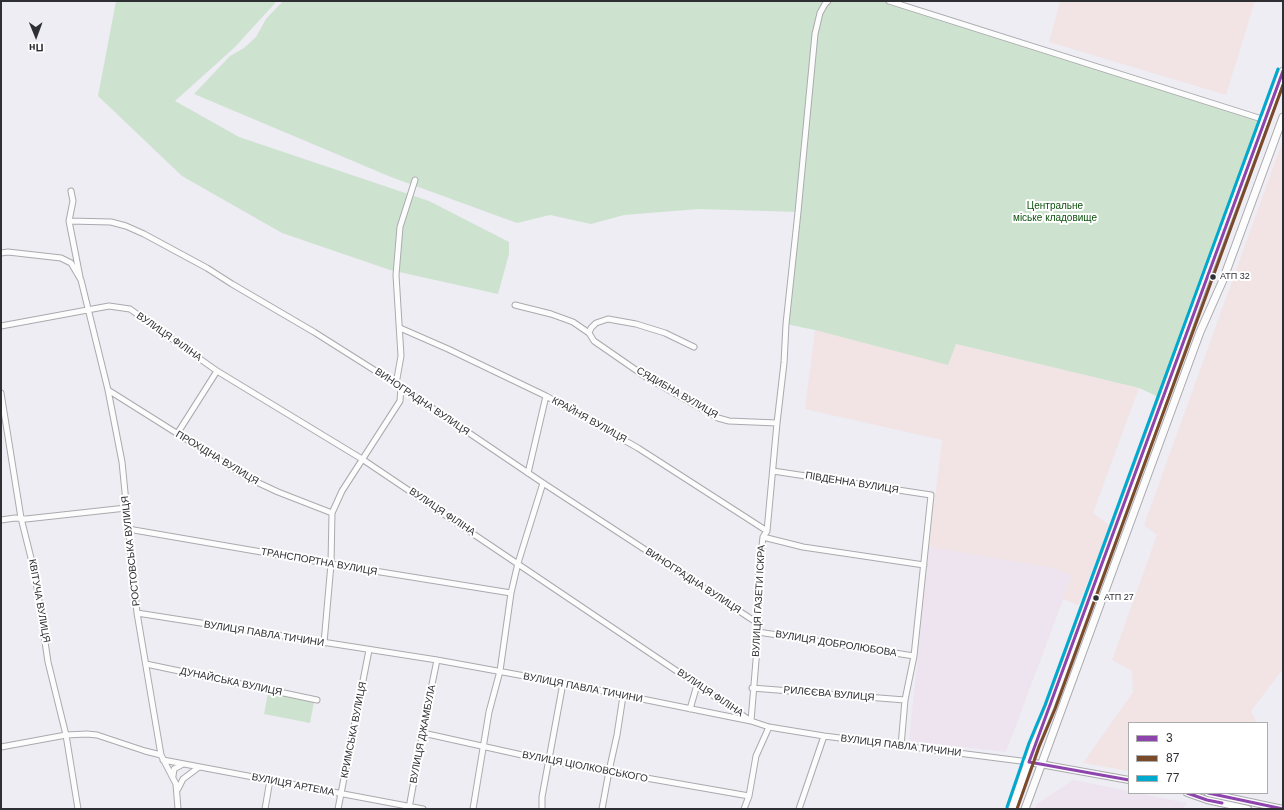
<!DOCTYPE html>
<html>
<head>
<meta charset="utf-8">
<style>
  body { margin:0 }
  #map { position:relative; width:1284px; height:810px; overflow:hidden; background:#ededf3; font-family:Arial,sans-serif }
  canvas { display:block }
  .frame { position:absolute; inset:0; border:2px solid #2e2f33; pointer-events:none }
  .legend { position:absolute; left:1128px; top:722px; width:140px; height:72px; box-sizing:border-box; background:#fff; border:1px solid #abacad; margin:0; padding:5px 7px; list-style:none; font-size:12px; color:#2e2f33 }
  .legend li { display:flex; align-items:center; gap:8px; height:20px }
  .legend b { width:20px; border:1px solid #abacad }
  .north { position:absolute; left:16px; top:16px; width:40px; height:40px; -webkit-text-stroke:3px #fff; paint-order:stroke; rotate:179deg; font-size:11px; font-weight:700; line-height:16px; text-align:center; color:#2e2f33 }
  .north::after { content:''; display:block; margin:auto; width:14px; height:18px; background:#2e2f33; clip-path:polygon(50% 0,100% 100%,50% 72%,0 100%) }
</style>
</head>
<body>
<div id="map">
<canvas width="1284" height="810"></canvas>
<div class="frame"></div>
<ul class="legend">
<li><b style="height:5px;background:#8e44ad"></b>3</li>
<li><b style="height:5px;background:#7a4b2a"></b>87</li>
<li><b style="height:5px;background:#00a9ce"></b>77</li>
</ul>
<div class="north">Пн</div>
</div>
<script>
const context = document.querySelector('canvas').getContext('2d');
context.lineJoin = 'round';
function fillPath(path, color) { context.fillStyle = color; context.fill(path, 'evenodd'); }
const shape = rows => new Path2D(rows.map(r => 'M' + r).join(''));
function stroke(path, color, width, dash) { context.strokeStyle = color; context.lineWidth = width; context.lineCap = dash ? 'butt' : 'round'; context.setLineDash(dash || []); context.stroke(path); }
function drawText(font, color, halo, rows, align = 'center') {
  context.font = font + ' Arial,sans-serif'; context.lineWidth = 4; context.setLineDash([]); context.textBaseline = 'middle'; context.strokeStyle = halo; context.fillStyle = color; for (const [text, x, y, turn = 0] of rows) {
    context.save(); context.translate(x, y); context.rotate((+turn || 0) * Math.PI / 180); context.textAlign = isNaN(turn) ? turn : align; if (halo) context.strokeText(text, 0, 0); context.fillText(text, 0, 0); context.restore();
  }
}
fillPath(shape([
  [929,547,1052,568,1072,576,1006,752,909,741],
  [1073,780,1129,791,1129,793,1137,793,1187,803,1183,809,1035,809,1037,804]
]), '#eee4f0');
fillPath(shape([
  [1060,1,1255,1,1226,95,1049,42],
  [1283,140,1283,669,1251,711,1256,721,1254,723,1129,723,1129,771,1083,763,1133,692,1132,671,1112,660,1157,535,1144,525],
  [815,330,947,364,956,344,1139,388,1093,513,1110,526,1078,605,1063,599,1072,576,1052,568,929,547,942,440,805,409]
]), '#f2e3e5');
fillPath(shape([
  [116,1,277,1,235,47,175,101,239,137,429,201,509,242,509,254,498,294,390,270,282,233,182,176,98,96],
  [283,1,889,1,1265,120,1163,399,1139,388,956,344,948,365,815,330,786,324,798,212,699,209,624,215,591,224,550,215,517,223,391,177,194,94,230,56,244,48,256,37,266,19],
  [268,693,314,702,310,723,264,714]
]), '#cee3cf');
stroke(shape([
  [1,29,1,43]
]), '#8fc3dd', 1.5);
const minor = shape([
  [889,1,1265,120],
  [71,191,73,201,69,221,80,277],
  [69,221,111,222,126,226,144,234,207,268,232,284,314,332,401,387,543,483,759,624],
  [1,253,8,252,61,258,71,263,81,280,108,390,122,462,137,613,161,755,176,784,178,809],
  [515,305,551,314,573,322,589,333,594,341,646,377,718,418,729,421,777,423],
  [1,326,109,306,130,309,217,371,362,459,748,719],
  [400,328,448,349,546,396,638,448,767,531],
  [589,333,591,328,596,323,608,319,636,324,665,333,694,347],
  [396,384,401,356,396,275,400,227,415,180],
  [108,390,248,478,278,492,332,513],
  [1,393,21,518,35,574,48,662,66,735,78,809],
  [177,434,217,371],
  [773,471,931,495,914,656,905,700,901,746],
  [528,473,546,396],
  [1,520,15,518,26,519,126,508],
  [128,529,331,564,511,593],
  [763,537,803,547,924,565],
  [137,613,437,660,563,683,751,721,769,727,824,736,1029,762],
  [758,632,914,656],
  [324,643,331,564,332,513,342,491,400,401,401,387],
  [146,664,317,700],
  [752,688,905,700],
  [690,709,697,685],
  [751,721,759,624,757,591,763,537,767,531,777,423,784,363,786,324,798,212,815,34,820,13,825,4,828,1],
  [423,733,549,761,749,796],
  [1,747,66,735,87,734,97,735,145,751,161,755],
  [163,760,423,809],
  [173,776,174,769,183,764],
  [178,789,183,779,199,767],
  [409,808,429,699,437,660],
  [265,809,270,780],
  [338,809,369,650],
  [473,809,489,712,500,671,511,593,518,563,543,483],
  [542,809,542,797,563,683],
  [602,809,609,771,617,735,623,696],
  [744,809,749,796,756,756,769,727],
  [799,809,824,736]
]);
const tertiary = shape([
  [1029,762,1129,780],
  [1187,793,1207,800,1248,809],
  [1208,793,1283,809]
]);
const secondary = shape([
  [1012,809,1034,745,1050,707,1163,399,1201,292,1283,71],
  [1025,809,1200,332,1223,280,1283,117]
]);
stroke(minor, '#aaaaae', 7);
stroke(tertiary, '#aaaaae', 8);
stroke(secondary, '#aaaaae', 9);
stroke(minor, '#fcfcfd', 5);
stroke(tertiary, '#fcfcfd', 6);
stroke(secondary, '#fcfcfd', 7);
stroke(shape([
  [1129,780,1029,762,1283,71],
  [1187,793,1207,800,1222,803],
  [1208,793,1283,809]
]), '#8e44ad', 3);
stroke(shape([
  [1017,809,1039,747,1055,709,1283,85]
]), '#7a4b2a', 3);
stroke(shape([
  [1007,807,1029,743,1045,705,1278,69]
]), '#00a9ce', 3);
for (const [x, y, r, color] of [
  [1213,277,3.5,"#2e2f33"],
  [1096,598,3.5,"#2e2f33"]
]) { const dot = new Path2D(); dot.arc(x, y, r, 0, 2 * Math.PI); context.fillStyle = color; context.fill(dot); stroke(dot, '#fff', 1.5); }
drawText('9px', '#2e2f33', '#fff', [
  ["АТП 32",1220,277],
  ["АТП 27",1104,598]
], 'left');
drawText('10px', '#0c510c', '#fff', [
  ["Центральне",1055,206],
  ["міське кладовище",1055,218]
]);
drawText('10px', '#2e2f33', '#fff', [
  ["ВУЛИЦЯ ФІЛІНА",169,337,35],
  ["СЯДИБНА ВУЛИЦЯ",677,393,30],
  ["ВИНОГРАДНА ВУЛИЦЯ",422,402,34],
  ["КРАЙНЯ ВУЛИЦЯ",589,420,29],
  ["ПРОХІДНА ВУЛИЦЯ",217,458,31],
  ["ПІВДЕННА ВУЛИЦЯ",852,483,9],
  ["ВУЛИЦЯ ФІЛІНА",442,512,34],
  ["РОСТОВСЬКА ВУЛИЦЯ",131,551,-96],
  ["ТРАНСПОРТНА ВУЛИЦЯ",319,562,10],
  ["ВИНОГРАДНА ВУЛИЦЯ",693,581,33],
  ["КВІТУЧА ВУЛИЦЯ",39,601,80],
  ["ВУЛИЦЯ ГАЗЕТИ ІСКРА",759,601,-87],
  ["ВУЛИЦЯ ПАВЛА ТИЧИНИ",264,634,9],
  ["ВУЛИЦЯ ДОБРОЛЮБОВА",836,644,9],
  ["ДУНАЙСЬКА ВУЛИЦЯ",231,682,12],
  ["ВУЛИЦЯ ПАВЛА ТИЧИНИ",583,688,11],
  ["ВУЛИЦЯ ФІЛІНА",710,693,34],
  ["РИЛЄЄВА ВУЛИЦЯ",829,694,5],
  ["КРИМСЬКА ВУЛИЦЯ",354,730,-79],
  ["ВУЛИЦЯ ДЖАМБУЛА",423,734,-79],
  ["ВУЛИЦЯ ПАВЛА ТИЧИНИ",901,746,7],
  ["ВУЛИЦЯ ЦІОЛКОВСЬКОГО",585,767,11],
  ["ВУЛИЦЯ АРТЕМА",293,785,11]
]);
</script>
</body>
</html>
